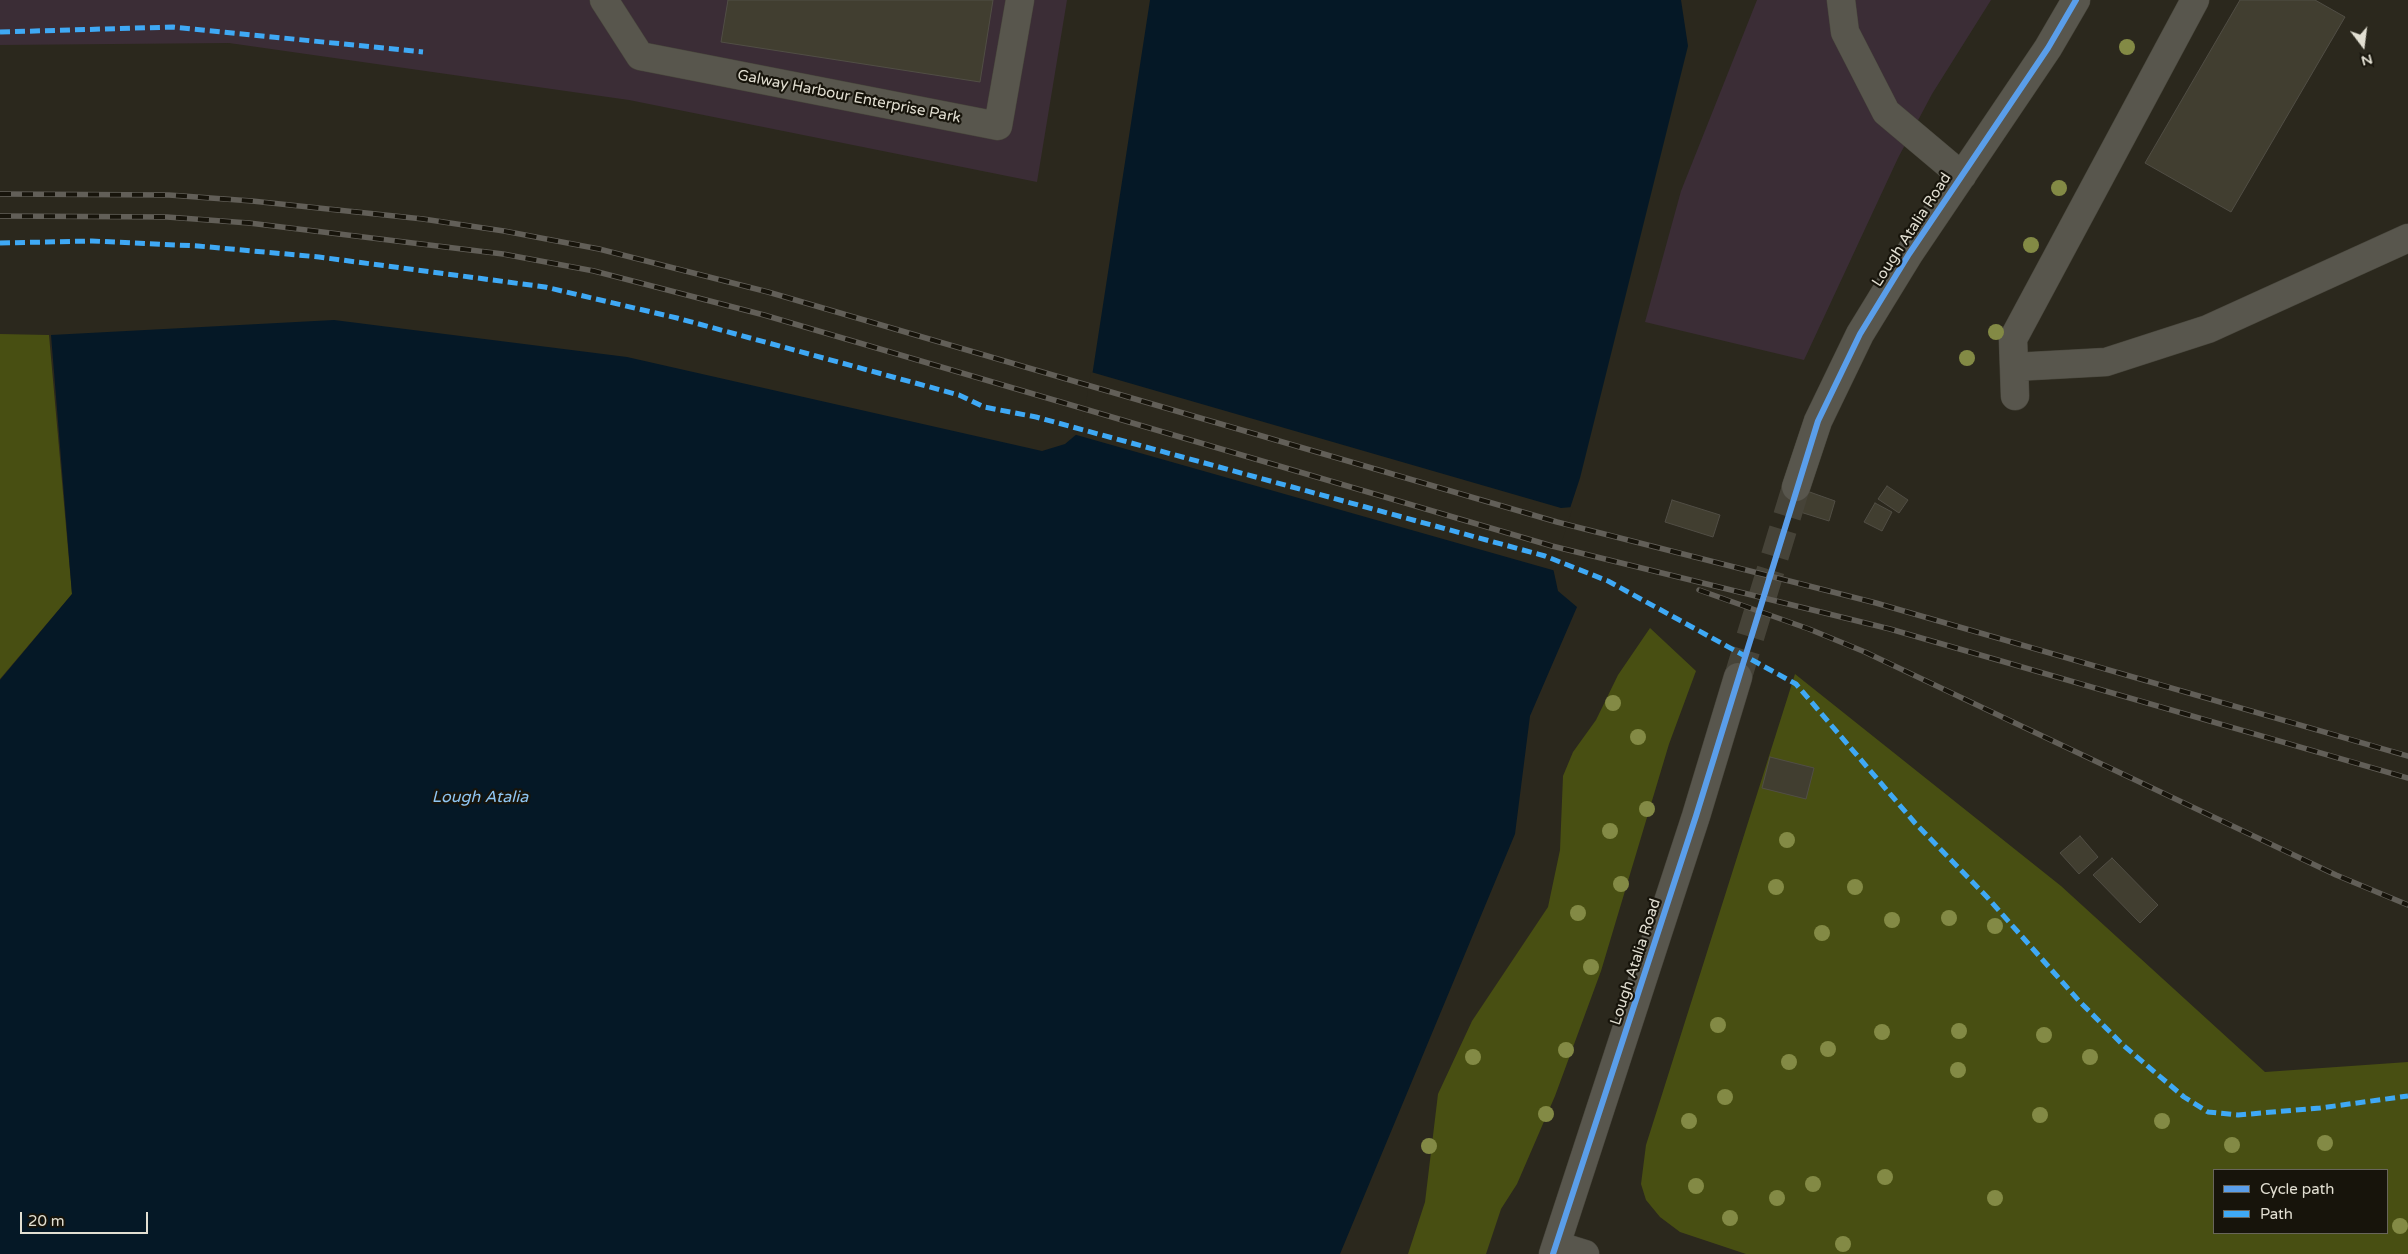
<!DOCTYPE html>
<html>
<head>
<meta charset="utf-8">
<style>
  body { margin:0 }
  #map { position:relative; width:2408px; height:1254px; overflow:hidden; background:#2b281d; font-family:"Varela Round",sans-serif }
  canvas { display:block }
  .legend { position:absolute; left:2213px; top:1169px; width:175px; height:65px; box-sizing:border-box; background:#17140b; border:1px solid #68655b; margin:0; padding:6px 9px; list-style:none; font-size:15px; color:#e2dfd2 }
  .legend li { display:flex; align-items:center; gap:10px; height:25px }
  .legend b { width:25px; border:1px solid #68655b }
  .north { position:absolute; left:2338px; top:20px; width:50px; height:50px; -webkit-text-stroke:4px #17140b; paint-order:stroke; rotate:165deg; font-size:14px; font-weight:700; line-height:20px; text-align:center; color:#e2dfd2 }
  .north::after { content:''; display:block; margin:auto; width:18px; height:22px; background:#e2dfd2; clip-path:polygon(50% 0,100% 100%,50% 72%,0 100%) }
  .scale { position:absolute; left:20px; top:1212px; width:128px; height:22px; box-sizing:border-box; border:2px solid #e2dfd2; border-top:0; padding-left:6px; font-size:15px; line-height:18px; white-space:nowrap; color:#e2dfd2; -webkit-text-stroke:4px #17140b; paint-order:stroke }
</style>
</head>
<body>
<div id="map">
<canvas width="2408" height="1254"></canvas>
<ul class="legend">
<li><b style="height:6px;background:#5a9eea"></b>Cycle path</li>
<li><b style="height:6px;background:#3fa9f5"></b>Path</li>
</ul>
<div class="north">N</div>
<div class="scale">20 m</div>
</div>
<script>
const context = document.querySelector('canvas').getContext('2d');
context.lineJoin = 'round';
function fillPath(path, color) { context.fillStyle = color; context.fill(path, 'evenodd'); }
const shape = rows => new Path2D(rows.map(r => 'M' + r).join(''));
function stroke(path, color, width, dash) { context.strokeStyle = color; context.lineWidth = width; context.lineCap = dash ? 'butt' : 'round'; context.setLineDash(dash || []); context.stroke(path); }
function drawText(font, color, halo, rows, align = 'center') {
  context.font = font + ' "Varela Round",sans-serif'; context.lineWidth = 4.5; context.setLineDash([]); context.textBaseline = 'middle'; context.strokeStyle = halo; context.fillStyle = color; for (const [text, x, y, turn = 0] of rows) {
    context.save(); context.translate(x, y); context.rotate((+turn || 0) * Math.PI / 180); context.textAlign = isNaN(turn) ? turn : align; if (halo) context.strokeText(text, 0, 0); context.fillText(text, 0, 0); context.restore();
  }
}
fillPath(shape([
  [0,0,1067,0,1037,182,629,100,229,43,0,45],
  [1757,0,1991,0,1932,94,1898,158,1804,360,1645,322,1681,191]
]), '#3b2d36');
fillPath(shape([
  [0,334,49,335,72,594,0,679],
  [1650,628,1696,671,1669,744,1601,971,1555,1096,1517,1184,1501,1209,1486,1254,1408,1254,1425,1202,1438,1094,1472,1021,1548,907,1560,850,1563,776,1573,752,1596,720,1618,675],
  [1795,674,2061,886,2265,1072,2408,1062,2408,1254,1746,1254,1680,1232,1660,1217,1646,1200,1641,1184,1646,1145],
  [2214,1170,2387,1170,2387,1233,2214,1233]
]), '#484f12');
fillPath(shape([
  [1150,0,1681,0,1688,46,1580,478,1552,563,1558,591,1577,607,1530,716,1515,834,1340,1254,0,1254,0,680,72,594,51,335,334,320,627,357,1042,451,1065,444,1084,428]
]), '#051826');
fillPath(shape([
  [1091,372,1561,508,1573,507,1555,563,1556,571,1073,434,1082,427]
]), '#2b281d');
const building = shape([
  [728,0,993,0,980,82,721,42,728,0],
  [2240,0,2315,0,2345,17,2231,212,2145,163,2240,0],
  [1887,486,1908,500,1899,513,1878,499,1887,486],
  [1804,490,1835,501,1829,521,1797,511,1804,490],
  [1672,500,1720,515,1713,537,1665,522,1672,500],
  [1875,503,1892,512,1882,531,1864,522,1875,503],
  [1770,757,1814,768,1806,799,1762,788,1770,757],
  [2080,836,2098,857,2079,874,2060,853,2080,836],
  [2112,858,2158,905,2140,923,2093,875,2112,858]
]);
fillPath(building, '#413e30');
stroke(building, '#514e45', 1);
stroke(shape([
  [1738,677,1796,487]
]), '#464338', 28, [28, 14]);
const minor = shape([
  [604,0,640,56,998,126,1020,0],
  [1841,0,1845,32,1886,112,1962,176],
  [2014,367,2106,362,2208,329,2408,238],
  [2015,396,2013,339,2195,0],
  [1796,487,1818,421,1860,334,1909,254,2048,48,2076,0],
  [1556,1245,1585,1254],
  [1553,1254,1696,816,1738,677]
]);
stroke(minor, '#48463c', 29);
stroke(minor, '#58564d', 28);
const rail = shape([
  [0,194,169,195,252,201,423,219,504,231,599,249,768,292,1557,522,1876,603,2408,756],
  [0,216,167,217,249,223,503,254,594,271,764,315,1552,546,1890,629,2408,778],
  [1699,590,1809,629,1865,652,2336,875,2408,905]
]);
stroke(rail, '#625f58', 5.5);
stroke(rail, '#17140b', 4, [11]);
stroke(shape([
  [0,32,173,27,423,52],
  [0,243,92,241,198,246,319,257,545,287,677,318,959,395,984,407,1036,417,1545,556,1608,581,1796,684,1915,823,1987,897,2079,1001,2123,1045,2184,1097,2208,1112,2238,1115,2320,1108,2408,1096]
]), '#3fa9f5', 5, [10, 5]);
stroke(shape([
  [1553,1254,1696,816,1818,421,1860,334,1909,254,2048,48,2076,0]
]), '#5a9eea', 6);
context.fillStyle = '#838a45';
for (const [x, y] of [
  [2127,47],
  [2059,188],
  [2031,245],
  [1996,332],
  [1967,358],
  [1613,703],
  [1638,737],
  [1647,809],
  [1610,831],
  [1787,840],
  [1621,884],
  [1776,887],
  [1855,887],
  [1578,913],
  [1949,918],
  [1892,920],
  [1995,926],
  [1822,933],
  [1591,967],
  [1718,1025],
  [1959,1031],
  [1882,1032],
  [2044,1035],
  [1828,1049],
  [1566,1050],
  [1473,1057],
  [2090,1057],
  [1789,1062],
  [1958,1070],
  [1725,1097],
  [1546,1114],
  [2040,1115],
  [1689,1121],
  [2162,1121],
  [2325,1143],
  [2232,1145],
  [1429,1146],
  [1885,1177],
  [1813,1184],
  [1696,1186],
  [1777,1198],
  [1995,1198],
  [1730,1218],
  [2400,1226],
  [1843,1244]
]) { context.beginPath(); context.arc(x, y, 8, 0, 2 * Math.PI); context.fill(); }
drawText('15px', '#e2dfd2', '#17140b', [
  ["Galway Harbour Enterprise Park",849,97,11],
  ["Lough Atalia Road",1912,230,-57],
  ["Lough Atalia Road",1636,962,-72]
]);
drawText('italic 16px', '#8fc6f3', '#17140b', [
  ["Lough Atalia",480,798]
]);
</script>
</body>
</html>
